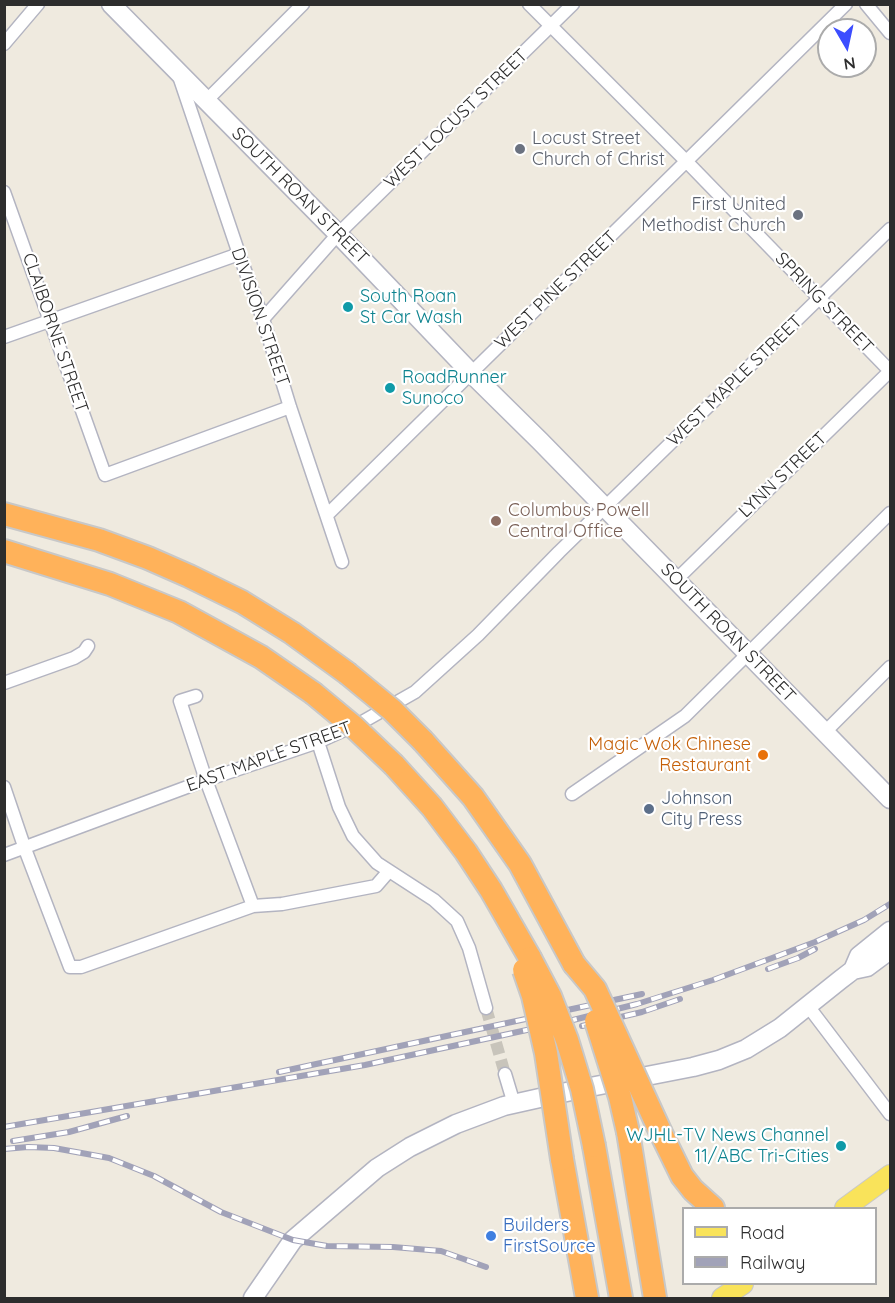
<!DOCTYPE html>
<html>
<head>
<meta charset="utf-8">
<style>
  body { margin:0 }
  #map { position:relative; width:895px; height:1303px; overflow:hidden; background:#efeadf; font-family:Quicksand,sans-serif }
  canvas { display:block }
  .frame { position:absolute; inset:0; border:6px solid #2d2d2d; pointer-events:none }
  .legend { position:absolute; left:682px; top:1207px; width:195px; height:78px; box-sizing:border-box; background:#fff; border:2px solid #ababab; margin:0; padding:8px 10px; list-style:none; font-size:18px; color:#2d2d2d }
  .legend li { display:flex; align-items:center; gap:12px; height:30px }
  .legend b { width:30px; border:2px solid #ababab }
  .north { position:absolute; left:817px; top:18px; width:60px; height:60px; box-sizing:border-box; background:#fff; border:2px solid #ababab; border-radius:50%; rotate:171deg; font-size:16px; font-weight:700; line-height:24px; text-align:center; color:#2d2d2d }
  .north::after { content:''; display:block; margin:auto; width:21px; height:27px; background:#3c4dff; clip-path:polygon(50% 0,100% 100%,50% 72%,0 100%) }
</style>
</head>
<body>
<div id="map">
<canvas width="895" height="1303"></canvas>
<div class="frame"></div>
<ul class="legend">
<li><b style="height:8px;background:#f9e35a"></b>Road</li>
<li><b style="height:8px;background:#a1a2b8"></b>Railway</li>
</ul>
<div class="north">N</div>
</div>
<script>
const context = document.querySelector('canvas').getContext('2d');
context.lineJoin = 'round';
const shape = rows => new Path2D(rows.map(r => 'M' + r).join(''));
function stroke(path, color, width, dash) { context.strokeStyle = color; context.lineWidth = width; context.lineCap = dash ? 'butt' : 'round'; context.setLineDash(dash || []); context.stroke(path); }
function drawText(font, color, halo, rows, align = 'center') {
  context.font = font + ' Quicksand,sans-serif'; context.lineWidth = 4.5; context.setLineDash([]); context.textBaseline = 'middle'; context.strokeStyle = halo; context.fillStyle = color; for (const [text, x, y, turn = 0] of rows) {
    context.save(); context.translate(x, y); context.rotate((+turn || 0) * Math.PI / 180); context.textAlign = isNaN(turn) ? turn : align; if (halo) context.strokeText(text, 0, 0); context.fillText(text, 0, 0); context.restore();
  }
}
stroke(shape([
  [486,1008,505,1074]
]), '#c8c4bb', 12, [12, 6]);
const minor = shape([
  [529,4,687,162,890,371],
  [866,4,890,33],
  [4,44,38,4],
  [179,76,239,254,263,319,290,407,342,562],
  [206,101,303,4],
  [4,192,105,475,290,407],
  [263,319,338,234,573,4],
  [4,337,239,254],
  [327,515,846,4],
  [676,580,890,371],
  [4,683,74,658,84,652,88,646],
  [196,696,180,701,206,780,253,906],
  [825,732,890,667],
  [318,742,339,807,353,836,377,863,434,900,457,921,469,948,486,1008],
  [4,787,25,849,70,967,81,967,253,906,282,904,376,886,389,871],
  [572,794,685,716,890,513],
  [4,855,206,780,318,742,364,721,415,692,478,635,559,552,890,229],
  [808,1006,890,1114],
  [505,1074,514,1104]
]);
const secondary = shape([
  [111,4,338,234,471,373,540,441,890,799],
  [853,970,867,967,890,950],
  [253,1298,293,1240,377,1168,410,1147,456,1124,504,1106,580,1089,693,1067,719,1060,746,1049,780,1028,840,980,853,970,859,956,890,931]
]);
const primary = shape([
  [845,1208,890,1175],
  [722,1298,743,1284]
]);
const motorway = shape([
  [4,514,99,540,148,558,189,576,242,602,292,633,347,673],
  [4,551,110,584,179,612,261,657,313,693],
  [423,741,473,797,520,864,574,964],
  [394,765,432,807,466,852,491,890,530,958],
  [628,1132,655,1298],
  [661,1133,682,1176,693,1190,713,1208],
  [594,1146,621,1298],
  [562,1159,587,1298]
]);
stroke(minor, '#b3b4c1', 15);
stroke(secondary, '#b3b4c1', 21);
stroke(primary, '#c8c8c8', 22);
stroke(motorway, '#c8c8c8', 26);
stroke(minor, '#fff', 12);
stroke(secondary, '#fff', 18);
stroke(primary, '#f9e35a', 20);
stroke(motorway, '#ffb25a', 22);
const rail = shape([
  [768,969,798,958,815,949],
  [582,1026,642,1012,680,999],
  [279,1072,642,994],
  [4,1127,365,1065,573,1020,637,1004,713,980,815,942,864,920,890,904],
  [13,1141,69,1132,127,1116],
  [4,1149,28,1147,54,1148,109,1158,154,1176,221,1212,293,1240,327,1246,393,1247,441,1251,486,1267]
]);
stroke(rail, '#a1a2b8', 6);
stroke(rail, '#fff', 4, [11]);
const motorwayBridge = shape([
  [347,673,392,710,423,741],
  [313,693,354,727,394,765],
  [530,958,550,996,567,1040,582,1089,594,1146],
  [574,964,595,989,661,1133],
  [524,970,533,996,546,1053,562,1159],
  [596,1021,620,1097,628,1132]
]);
stroke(motorwayBridge, '#c8c8c8', 26, []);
stroke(motorwayBridge, '#ffb25a', 22);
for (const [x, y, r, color] of [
  [520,149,6,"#6b7280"],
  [798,215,6,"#6b7280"],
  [348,307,6,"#0f9aa8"],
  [390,388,6,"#0f9aa8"],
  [496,521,6,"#8d6e63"],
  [763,755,6,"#e8710a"],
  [649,809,6,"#5c6f8a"],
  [841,1146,6,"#0f9aa8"],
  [491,1236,6,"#3f7fe0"]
]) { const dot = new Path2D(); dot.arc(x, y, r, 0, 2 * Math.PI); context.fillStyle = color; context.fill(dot); stroke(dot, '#fff', 2); }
drawText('18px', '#2d2d2d', '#fff', [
  ["WEST LOCUST STREET",456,119,-44],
  ["SOUTH ROAN STREET",300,196,45],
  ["WEST PINE STREET",556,290,-44],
  ["SPRING STREET",824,303,46],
  ["DIVISION STREET",260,317,71],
  ["CLAIBORNE STREET",55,333,71],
  ["WEST MAPLE STREET",735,381,-44],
  ["LYNN STREET",783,475,-44],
  ["SOUTH ROAN STREET",728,633,46],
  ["EAST MAPLE STREET",269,757,-20]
]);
drawText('18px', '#5b616d', '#fff', [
  ["Locust Street",532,139],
  ["Church of Christ",532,160],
  ["First United",786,205,"right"],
  ["Methodist Church",786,226,"right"]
], 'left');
drawText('18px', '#0d838f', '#fff', [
  ["South Roan",360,297],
  ["St Car Wash",360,318],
  ["RoadRunner",402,378],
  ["Sunoco",402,399],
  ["WJHL-TV News Channel",829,1136,"right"],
  ["11/ABC Tri-Cities",829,1157,"right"]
], 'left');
drawText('18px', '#785e54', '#fff', [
  ["Columbus Powell",508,511],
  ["Central Office",508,532]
], 'left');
drawText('18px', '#c56008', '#fff', [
  ["Magic Wok Chinese",751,745],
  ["Restaurant",751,766]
], 'right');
drawText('18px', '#4e5e75', '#fff', [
  ["Johnson",661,799],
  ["City Press",661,820]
], 'left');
drawText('18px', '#366cbe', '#fff', [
  ["Builders",503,1226],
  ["FirstSource",503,1247]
], 'left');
</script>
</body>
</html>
